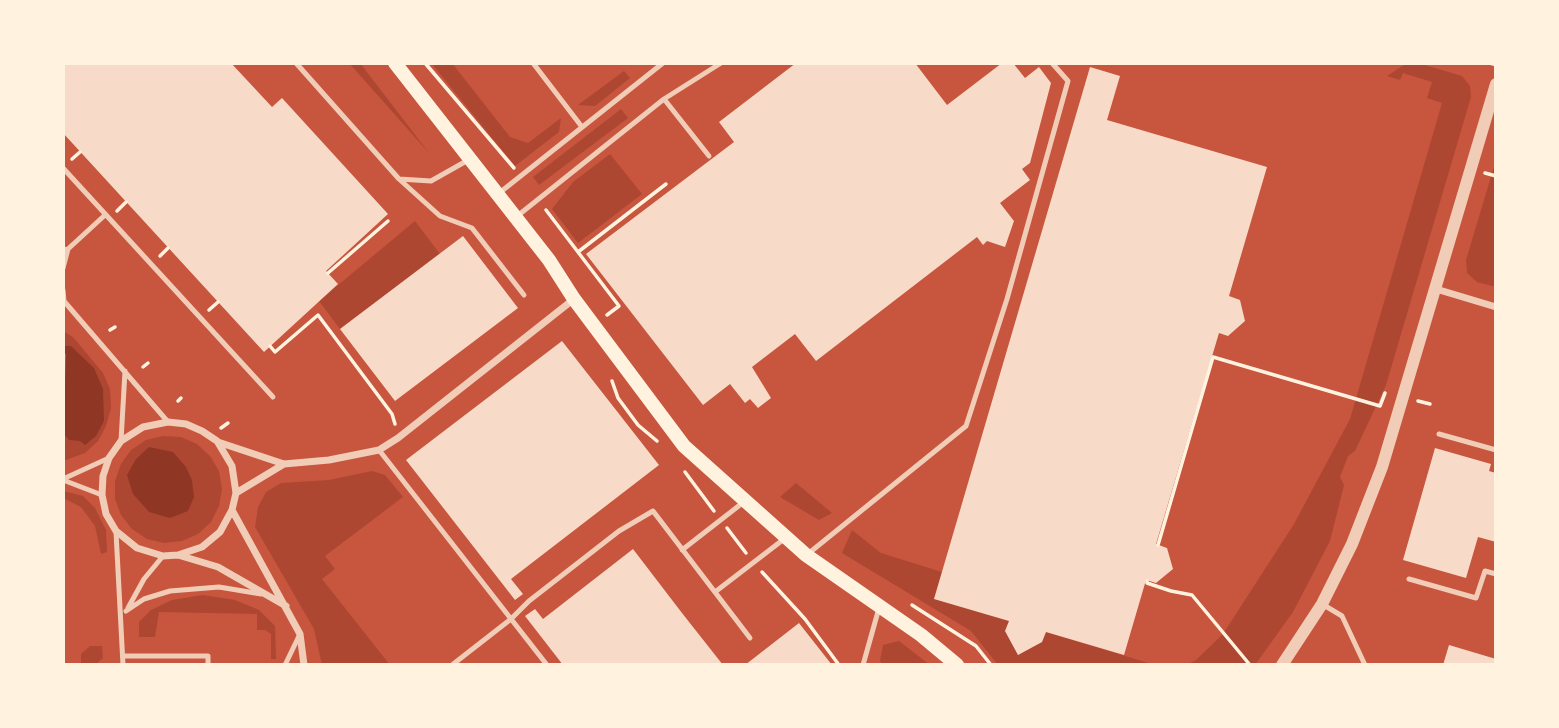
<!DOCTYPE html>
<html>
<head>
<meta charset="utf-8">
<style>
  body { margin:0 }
  #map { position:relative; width:1559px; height:728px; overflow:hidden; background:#c8553d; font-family:"PT Sans",sans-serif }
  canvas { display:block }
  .frame { position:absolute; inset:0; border:65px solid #fff3e0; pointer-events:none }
</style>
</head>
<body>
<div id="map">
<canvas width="1559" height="728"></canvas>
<div class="frame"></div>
</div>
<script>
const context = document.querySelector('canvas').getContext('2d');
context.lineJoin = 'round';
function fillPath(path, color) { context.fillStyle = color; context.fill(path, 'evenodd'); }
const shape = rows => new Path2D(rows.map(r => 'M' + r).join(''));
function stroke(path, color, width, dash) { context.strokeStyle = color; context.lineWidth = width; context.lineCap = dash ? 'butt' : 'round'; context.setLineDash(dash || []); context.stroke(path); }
fillPath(shape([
  [349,63,360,63,429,153],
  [431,63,452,63,510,137,528,143,561,118,559,132,515,166],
  [1407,63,1418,63,1462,76,1470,86,1471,97,1386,385,1355,451,1348,456,1340,477,1344,485,1330,541,1293,612,1255,665,1186,665,1196,660,1223,634,1294,524,1350,419,1442,103,1427,98,1432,82,1403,73,1400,80,1387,76],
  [624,71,630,78,595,106,578,105],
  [621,109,628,118,539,185,533,177],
  [610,154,642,194,578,243,552,209,573,182],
  [1496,160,1495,229,1496,287,1477,282,1467,273,1466,260],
  [415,221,440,254,340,329,319,301],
  [63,331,73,337,103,373,110,389,111,408,106,426,98,441,85,453,63,461,63,433,69,440,71,346,63,346],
  [163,436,181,437,197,444,210,456,219,471,222,489,219,506,211,522,198,534,182,541,164,543,147,539,132,529,121,515,115,499,115,481,121,464,131,450,146,440],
  [372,471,385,475,403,497,325,556,335,569,322,579,390,665,322,665,314,629,255,527,258,507,266,492,281,483,329,480],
  [796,483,832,513,819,520,780,497],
  [63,491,83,496,95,508,106,530,107,552,101,554,95,526,81,507,63,498],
  [852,530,881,553,942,572,934,599,1009,621,1005,631,1018,655,1042,642,1046,632,1155,665,998,665,971,631,842,553],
  [203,595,235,600,259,610,275,626,276,659,271,659,271,634,265,630,257,630,257,614,159,612,155,637,139,637,139,622,151,610,172,600],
  [899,641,930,665,883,665,880,661,883,645],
  [90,646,102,646,103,658,95,665,81,665,81,654]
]), '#ae4732');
fillPath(shape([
  [63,346,71,346,94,368,103,389,104,421,96,436,85,445,80,441,69,440,63,433,66,354,63,353],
  [149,447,173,452,186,467,192,480,194,497,188,511,170,518,149,512,133,494,127,475,136,459]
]), '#8f3625');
fillPath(shape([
  [63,63,231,63,272,107,282,98,388,214,326,271,338,284,264,352,63,133],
  [796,63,915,63,947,105,1002,63,1013,63,1025,78,1039,67,1051,83,1030,163,1022,169,1030,180,1000,203,1014,221,1005,247,987,241,983,245,977,237,816,361,795,334,752,367,771,398,758,408,750,399,745,403,730,384,703,405,586,254,734,142,719,122],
  [1090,67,1120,76,1107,120,1267,167,1229,296,1240,300,1245,321,1228,336,1219,333,1156,544,1167,548,1173,569,1156,583,1146,580,1124,655,1046,632,1042,642,1018,655,1005,631,1009,621,934,599],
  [463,236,518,308,395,401,340,329],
  [562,341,659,465,511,579,523,594,515,600,406,460],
  [1435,448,1491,464,1489,471,1496,473,1496,542,1478,537,1466,578,1403,560],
  [633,549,682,613,723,665,563,665,525,616,535,609,543,619],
  [799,623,832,665,745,665],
  [1449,645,1496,659,1496,665,1443,665]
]), '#f7dbc8');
stroke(shape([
  [425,63,514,168],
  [72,159,80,152],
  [1485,173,1496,176],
  [546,210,619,306,607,315],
  [117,211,126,202],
  [578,252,666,184],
  [160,256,168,248],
  [328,273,388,221],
  [209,310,218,302],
  [110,330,115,327],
  [270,346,275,352,318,315,392,414,395,424],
  [143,367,148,363],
  [612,381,618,398,638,425,657,441],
  [178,401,181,398],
  [1418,401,1430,404],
  [221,428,228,423],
  [685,472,714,511],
  [727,528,746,553],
  [1158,545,1213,357,1380,406,1385,393],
  [762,572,805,619,839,665],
  [1147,581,1147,583,1171,591,1192,595,1250,665],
  [912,605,976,646,991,665]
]), '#fff3e0', 3.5);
stroke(shape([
  [296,63,399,179,431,181,470,159],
  [533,63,582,127],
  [1492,63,1496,64],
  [664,99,709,156],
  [63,168,273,397],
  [399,179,440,216,472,228,524,295],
  [498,194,663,63],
  [516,217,664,99,721,63],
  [63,250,68,249,105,215],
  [63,268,68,249],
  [63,290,64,301],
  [63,300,168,422],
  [1439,434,1496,450],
  [121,441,125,371],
  [379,450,547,665],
  [63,479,109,458],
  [63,480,102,495],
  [116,532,123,665],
  [682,550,745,501],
  [809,553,966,426,1007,299,1068,81,1052,63],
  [1409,579,1476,598,1485,571,1496,574],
  [715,592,784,539],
  [1322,604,1342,616,1365,665],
  [128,608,144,579,163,556],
  [126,611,144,599,170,591,219,587,261,594],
  [123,656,208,656,208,665],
  [285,665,300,634],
  [452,665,511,619,529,601,619,531,653,511,750,638],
  [863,665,879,608]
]), '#f1ccb7', 5);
stroke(shape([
  [1436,289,1496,307],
  [218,442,284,464,329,460,379,450,398,438,574,299],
  [236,493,284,464],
  [232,510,300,634,304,665],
  [178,555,202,547,220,532,232,510,236,493,232,466,217,441,202,431,186,424,168,422,143,427,121,441,109,458,103,476,102,495,106,514,116,531,137,548,163,556,178,555,218,567,286,606]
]), '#f1ccb7', 7);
stroke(shape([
  [1282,665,1322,604,1352,544,1382,467,1496,84]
]), '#f1ccb7', 12);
stroke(shape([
  [395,63,549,260,574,299,684,446,806,555,921,635,957,665]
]), '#fff3e0', 14);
</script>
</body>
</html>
